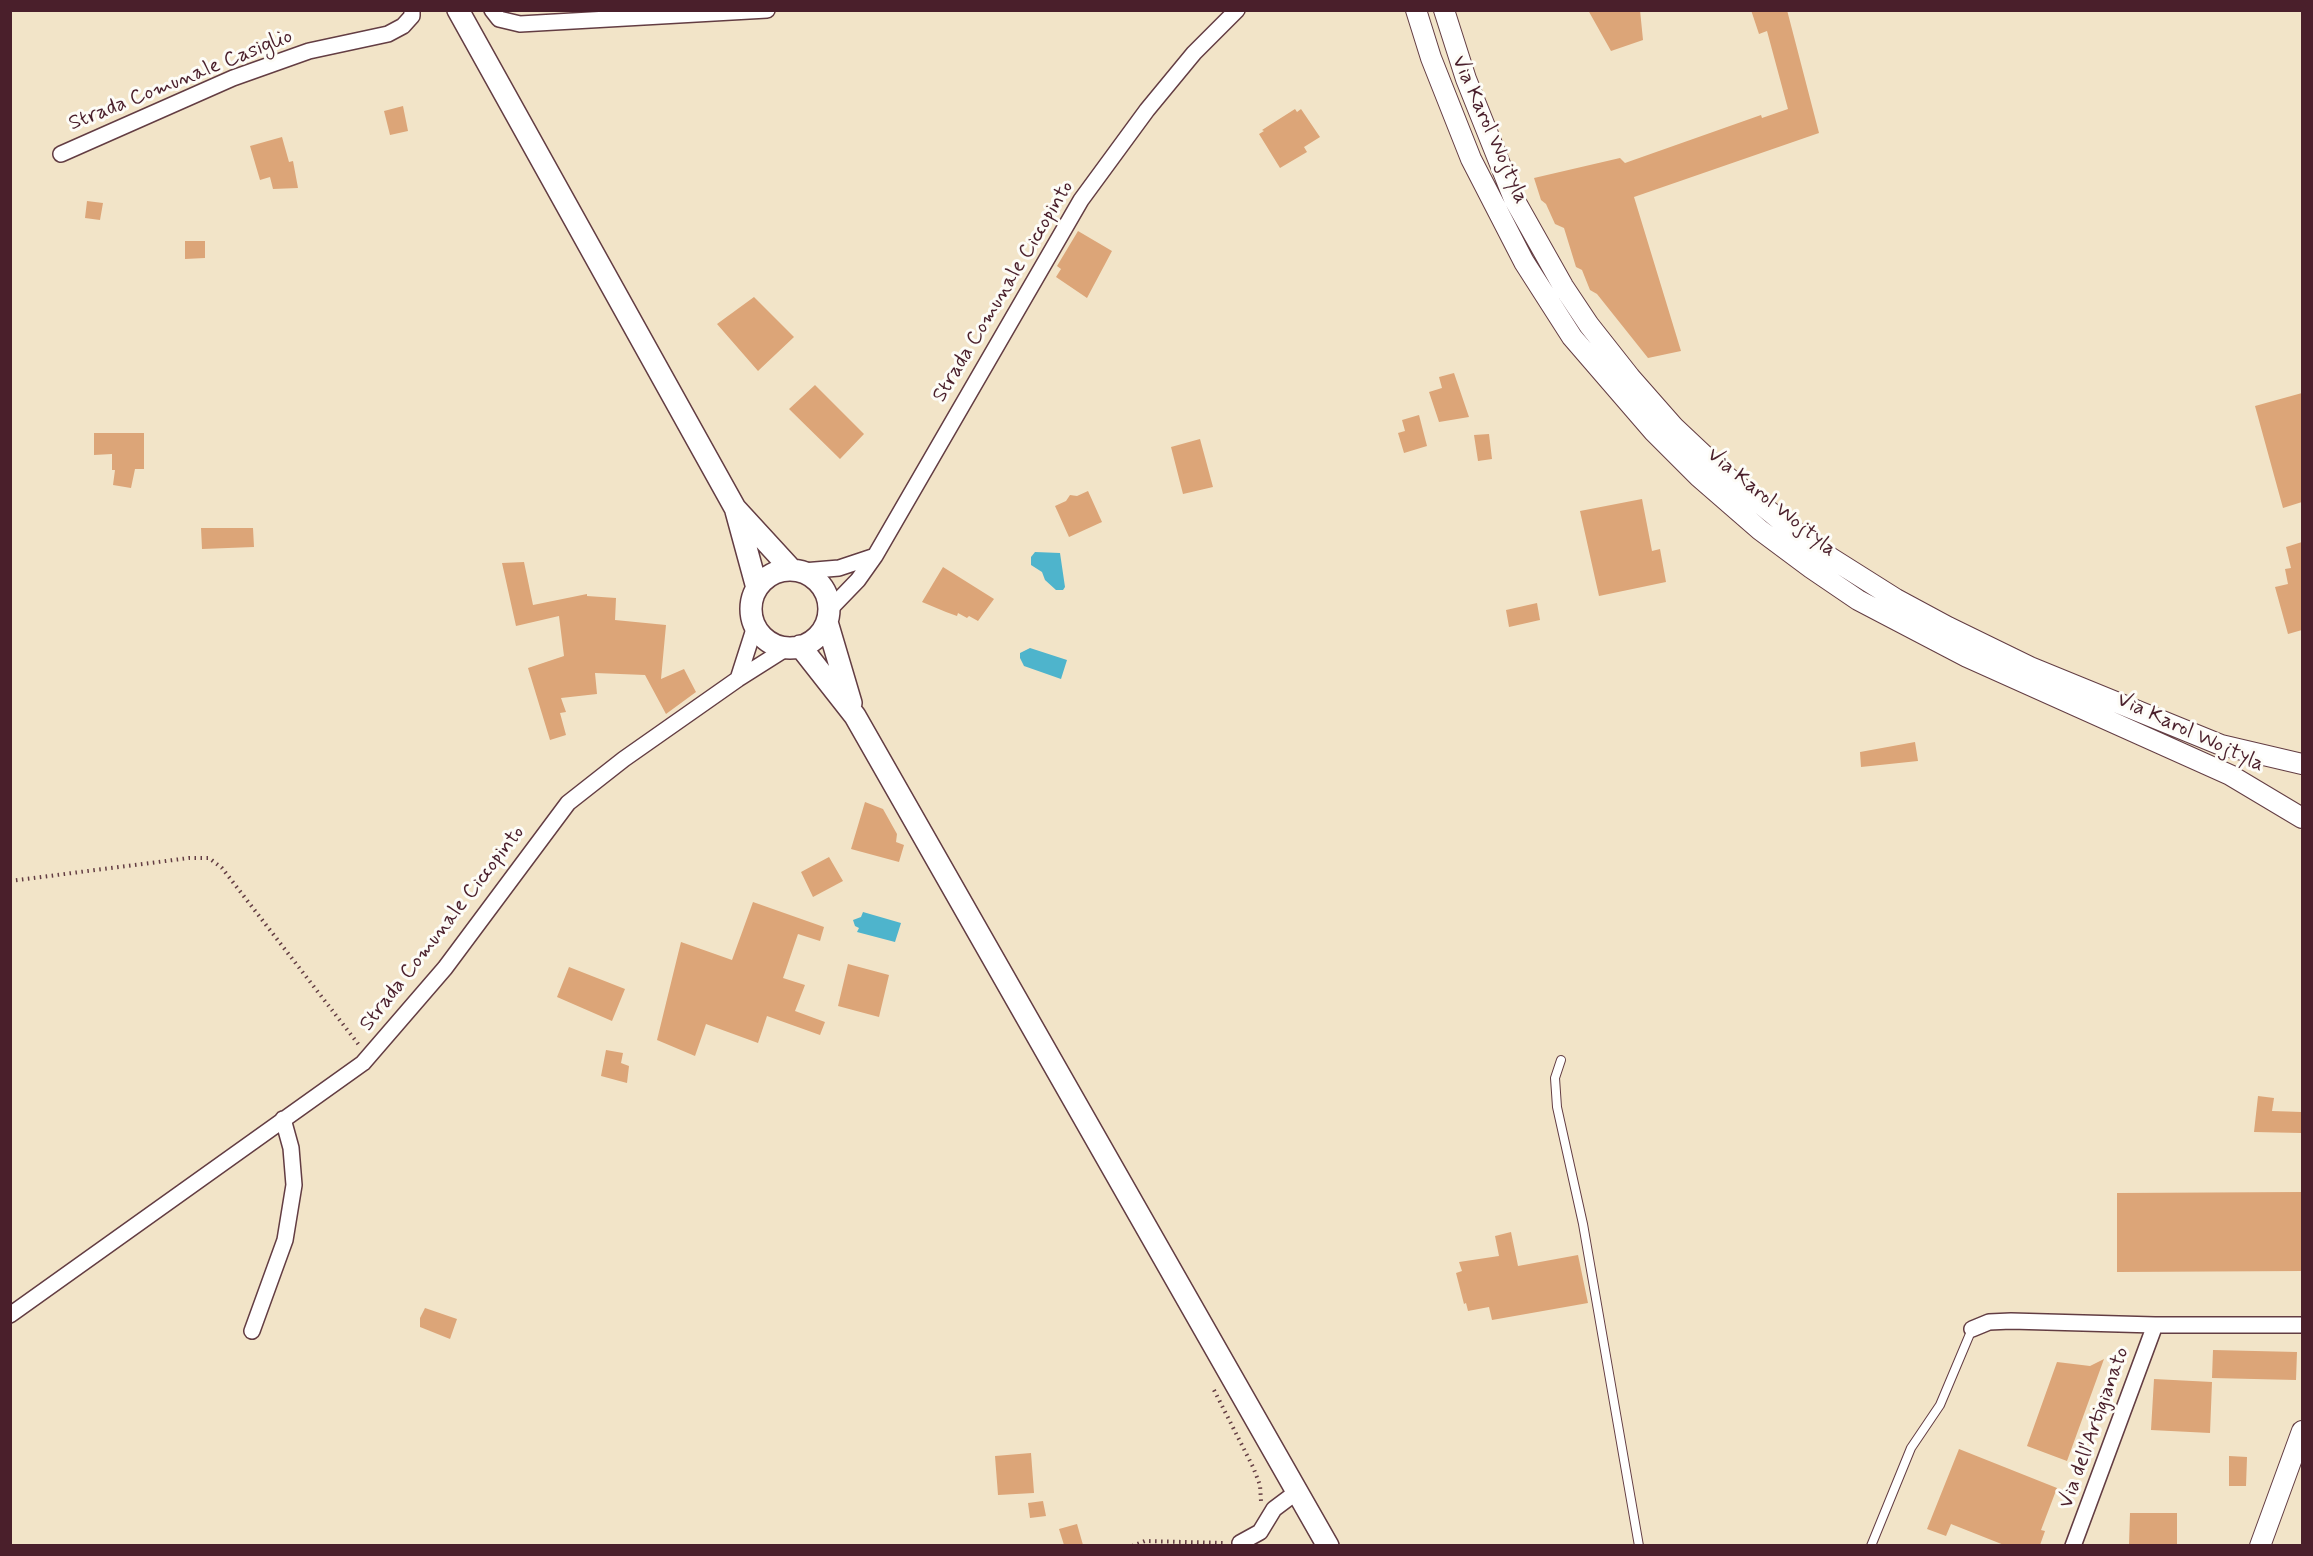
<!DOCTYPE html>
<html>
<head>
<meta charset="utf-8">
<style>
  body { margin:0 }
  #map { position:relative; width:2313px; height:1556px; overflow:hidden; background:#f2e4c8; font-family:Mynerve,sans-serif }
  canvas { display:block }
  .frame { position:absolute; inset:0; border:12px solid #4a1f2b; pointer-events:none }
</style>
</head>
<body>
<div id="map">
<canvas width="2313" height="1556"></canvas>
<div class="frame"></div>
</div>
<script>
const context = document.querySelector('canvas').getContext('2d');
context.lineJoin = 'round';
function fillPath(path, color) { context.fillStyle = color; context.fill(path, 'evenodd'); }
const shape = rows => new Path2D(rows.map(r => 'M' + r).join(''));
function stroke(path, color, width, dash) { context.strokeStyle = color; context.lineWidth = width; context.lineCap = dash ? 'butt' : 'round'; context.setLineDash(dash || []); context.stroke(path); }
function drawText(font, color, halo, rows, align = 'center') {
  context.font = font + ' Mynerve,sans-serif'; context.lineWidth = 6; context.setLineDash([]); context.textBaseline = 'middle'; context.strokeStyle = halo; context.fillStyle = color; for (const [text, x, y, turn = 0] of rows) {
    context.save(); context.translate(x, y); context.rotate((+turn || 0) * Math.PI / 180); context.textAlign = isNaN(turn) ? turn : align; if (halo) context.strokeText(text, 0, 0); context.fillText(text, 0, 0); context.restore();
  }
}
fillPath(shape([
  [1035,552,1060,553,1065,587,1063,590,1056,590,1045,580,1042,572,1031,565,1031,557],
  [1030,648,1067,660,1061,679,1024,666,1020,658,1020,653],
  [863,912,901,923,895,942,857,932,859,928,855,926,853,920,861,917]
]), '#4eb4cc');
fillPath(shape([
  [1588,10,1640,10,1643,40,1611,51],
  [1751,10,1787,10,1819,133,1634,197,1681,351,1648,358,1597,294,1590,290,1582,270,1576,267,1564,228,1555,224,1546,204,1541,200,1534,178,1620,158,1625,163,1761,115,1762,118,1788,109,1767,31,1759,34],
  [403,106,408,131,390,135,384,111],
  [1295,109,1297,112,1301,109,1320,137,1304,147,1307,152,1280,168,1259,134,1264,131,1262,130],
  [282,137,289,162,293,161,298,188,273,189,270,177,260,180,250,146],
  [87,201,103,203,100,220,85,218],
  [1078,231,1112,251,1087,298,1056,277,1061,269,1057,266],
  [185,241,205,241,205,258,185,259],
  [754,297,794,337,758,371,717,324],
  [1454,373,1469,417,1439,422,1429,392,1442,388,1439,377],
  [815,385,864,434,840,459,789,409],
  [2302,393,2302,502,2283,508,2255,406],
  [1419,415,1427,446,1404,453,1398,433,1405,431,1402,420],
  [94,433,144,433,144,469,135,469,131,488,113,485,115,470,112,470,112,454,94,455],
  [1489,434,1492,459,1478,461,1474,435],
  [1200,439,1213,487,1183,494,1171,447],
  [1088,491,1102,522,1069,537,1055,506,1066,501,1070,495,1077,496],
  [1642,499,1652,551,1660,549,1666,582,1599,596,1580,511],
  [201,528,253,528,254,547,202,549],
  [2302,542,2302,630,2288,634,2275,587,2288,584,2285,569,2291,568,2286,547],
  [524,562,533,605,587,594,587,596,616,598,615,620,666,625,661,679,684,669,696,692,666,714,645,675,595,673,597,694,561,698,566,712,560,713,566,735,550,740,528,668,564,656,559,616,516,626,502,563],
  [943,567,994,599,978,621,969,616,967,618,958,613,957,616,946,612,922,602],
  [1537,603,1540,620,1509,627,1506,610],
  [1915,742,1918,761,1861,767,1860,752],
  [865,802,883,809,897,834,896,842,904,845,899,862,851,849],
  [829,857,843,881,813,897,801,872],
  [753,902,824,927,820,941,798,934,783,978,805,985,795,1011,825,1022,820,1035,767,1016,758,1043,706,1024,695,1056,657,1040,681,942,732,960],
  [848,964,889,975,879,1017,838,1006],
  [569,967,625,989,612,1021,557,997],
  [606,1050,623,1053,621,1063,629,1066,627,1083,601,1076],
  [2258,1096,2274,1098,2272,1111,2302,1112,2302,1133,2254,1132],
  [2302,1192,2302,1271,2117,1272,2117,1193],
  [1511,1232,1518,1266,1578,1255,1588,1303,1492,1320,1489,1307,1468,1311,1466,1303,1464,1304,1456,1273,1462,1271,1459,1262,1499,1256,1495,1236],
  [425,1308,457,1319,450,1339,420,1327,420,1318],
  [2213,1350,2297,1352,2296,1380,2212,1378],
  [2104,1359,2067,1461,2027,1446,2057,1362,2090,1366],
  [2154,1379,2212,1382,2210,1433,2151,1430],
  [1959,1449,2057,1488,2041,1530,2045,1531,2040,1545,2004,1545,1951,1524,1946,1536,1927,1529],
  [1031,1453,1034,1493,998,1495,995,1456],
  [2229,1456,2247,1457,2246,1486,2229,1486],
  [1043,1501,1046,1516,1030,1518,1028,1503],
  [2130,1513,2177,1513,2177,1545,2129,1545],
  [1077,1524,1083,1545,1064,1545,1059,1529]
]), '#dca578');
const service = shape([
  [1561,1060,1555,1078,1557,1107,1583,1224,1639,1546],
  [1871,1546,1911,1448,1940,1405,1972,1329]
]);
const minor = shape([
  [492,10,499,19,520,24,767,10],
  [61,154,233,78,309,51,388,34,403,26,412,16,412,10],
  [803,571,839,568,875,556],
  [829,610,858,580,875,556,1081,200,1147,110,1194,53,1237,10],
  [738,679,755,626],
  [10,1315,363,1063,445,968,568,803,624,759,738,679,787,648],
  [1972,1329,1989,1322,2011,1321,2155,1325,2302,1325],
  [252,1331,285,1240,294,1185,291,1148,283,1119],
  [1240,1543,1260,1532,1274,1509,1298,1491],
  [2073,1546,2155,1325]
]);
const tertiary = shape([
  [1416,10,1431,58,1471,159,1524,262,1572,337,1654,432,1699,477,1760,530,1811,568,1858,600,1967,657,2230,775,2302,818],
  [1444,10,1466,79,1514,199,1563,286,1589,325,1630,377,1674,427,1725,475,1780,520,1831,558,1896,599,1948,627,2030,667,2221,745,2302,764],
  [2260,1546,2302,1431]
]);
const secondary = shape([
  [458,10,735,508,791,569],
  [736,511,757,588],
  '751 609a39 39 0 1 1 78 0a39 39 0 1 1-78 0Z',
  [827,622,851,703],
  [800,646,855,716,1328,1546]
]);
stroke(service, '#633d43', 10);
stroke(minor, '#633d43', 18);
stroke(tertiary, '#633d43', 22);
stroke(secondary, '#633d43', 24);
stroke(shape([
  [10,881,189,858,209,858,222,868,359,1045],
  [1214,1390,1253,1467,1260,1485,1261,1501],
  [1132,1546,1145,1541,1226,1543]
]), '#633d43', 4, [1.5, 4.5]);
stroke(service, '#fff', 8);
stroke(minor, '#fff', 15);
stroke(tertiary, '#fff', 20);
stroke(secondary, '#fff', 21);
drawText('21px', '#4a1f2b', '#fdfcf7', [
  ["Strada Comunale Casiglio",181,81,-22],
  ["Via Karol Wojtyla",1489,130,66],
  ["Strada Comunale Ciccopinto",1004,292,-59],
  ["Via Karol Wojtyla",1771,503,39],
  ["Via Karol Wojtyla",2190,733,25],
  ["Strada Comunale Ciccopinto",443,929,-52],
  ["Via dell'Artigianato",2095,1428,-70]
]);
</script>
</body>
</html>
